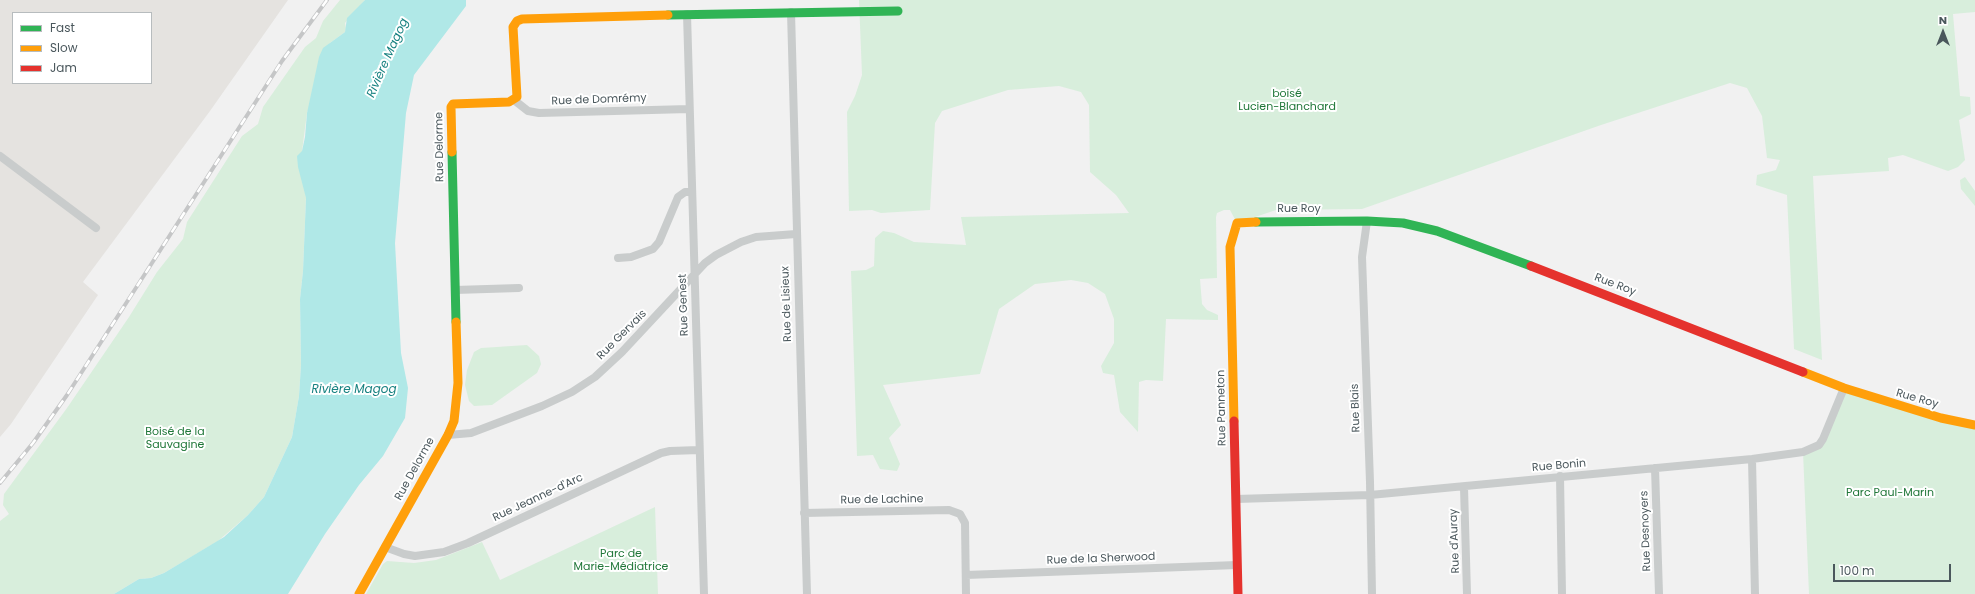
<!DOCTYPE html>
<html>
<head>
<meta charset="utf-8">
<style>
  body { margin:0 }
  #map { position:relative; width:1975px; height:594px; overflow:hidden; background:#f1f1f1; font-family:Poppins,sans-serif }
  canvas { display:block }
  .legend { position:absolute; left:12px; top:12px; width:140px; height:72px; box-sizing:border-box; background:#fff; border:1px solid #b7bcbe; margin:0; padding:5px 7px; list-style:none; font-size:12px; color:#4a575c }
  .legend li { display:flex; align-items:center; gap:8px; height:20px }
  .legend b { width:20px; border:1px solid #b7bcbe }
  .north { position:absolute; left:1923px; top:12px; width:40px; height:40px; -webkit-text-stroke:3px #fff; paint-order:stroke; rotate:0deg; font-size:11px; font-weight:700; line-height:16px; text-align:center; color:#4a575c }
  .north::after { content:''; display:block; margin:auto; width:14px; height:18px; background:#4a575c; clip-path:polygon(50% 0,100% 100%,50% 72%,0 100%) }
  .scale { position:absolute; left:1833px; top:564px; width:118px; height:18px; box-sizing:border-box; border:2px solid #4a575c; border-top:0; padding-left:5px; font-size:12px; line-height:14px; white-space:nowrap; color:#4a575c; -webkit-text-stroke:3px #fff; paint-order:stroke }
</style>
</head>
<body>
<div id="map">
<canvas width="1975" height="594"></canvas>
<ul class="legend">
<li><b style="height:5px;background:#30b455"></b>Fast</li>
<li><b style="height:5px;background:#ff9f0a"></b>Slow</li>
<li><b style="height:5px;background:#e5322d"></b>Jam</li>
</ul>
<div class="north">N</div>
<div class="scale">100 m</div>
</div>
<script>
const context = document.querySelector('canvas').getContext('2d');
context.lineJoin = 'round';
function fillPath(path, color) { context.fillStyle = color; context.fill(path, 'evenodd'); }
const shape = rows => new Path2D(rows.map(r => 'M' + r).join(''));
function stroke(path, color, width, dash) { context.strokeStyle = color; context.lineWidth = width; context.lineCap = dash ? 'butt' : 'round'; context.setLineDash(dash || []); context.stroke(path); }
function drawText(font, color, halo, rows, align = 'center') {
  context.font = font + ' Poppins,sans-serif'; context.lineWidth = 4; context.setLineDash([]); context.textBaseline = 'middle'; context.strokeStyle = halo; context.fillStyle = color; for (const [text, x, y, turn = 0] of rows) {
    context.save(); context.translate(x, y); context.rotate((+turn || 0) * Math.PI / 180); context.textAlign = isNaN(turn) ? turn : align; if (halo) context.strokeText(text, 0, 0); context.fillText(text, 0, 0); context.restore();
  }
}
fillPath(shape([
  [0,0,288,0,210,111,83,282,98,295,11,424,0,437],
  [13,13,151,13,151,83,13,83]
]), '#e5e3e0');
fillPath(shape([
  [340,0,365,0,345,23,346,29,345,32,330,43,307,113,302,151,306,198,303,271,300,299,301,365,299,396,292,437,264,497,248,515,218,541,164,573,151,578,139,579,114,594,0,594,0,521,9,514,3,505,4,494,67,408,129,317,157,272,183,239,187,222,242,136,258,124,263,107,305,47,316,38,323,21],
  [859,0,1975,0,1975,12,1953,14,1960,96,1970,97,1971,114,1959,120,1965,160,1958,167,1948,171,1903,155,1888,158,1889,171,1813,176,1822,360,1794,349,1787,195,1756,185,1757,175,1776,170,1780,160,1767,158,1762,116,1747,88,1730,83,1601,125,1362,209,1276,210,1237,223,1230,210,1224,210,1217,213,1216,217,1217,278,1200,279,1202,304,1207,310,1218,315,1218,320,1166,319,1163,381,1146,380,1139,382,1138,432,1120,412,1114,375,1103,373,1101,366,1114,343,1114,319,1105,294,1088,283,1071,280,1035,284,999,309,980,374,883,385,901,425,889,438,900,464,897,471,880,469,873,455,857,456,851,271,866,270,874,266,875,238,883,231,894,233,914,242,966,245,961,217,1129,213,1116,195,1090,172,1089,105,1081,92,1059,86,1008,90,942,111,935,123,930,210,881,213,872,210,849,211,847,112,855,96,862,75],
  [1965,177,1975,191,1975,206,1961,189,1960,180],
  [527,345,539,356,541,364,537,373,492,405,474,406,469,401,465,385,467,370,474,352,481,348],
  [1844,388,1975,425,1975,594,1809,594,1803,452,1819,445],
  [655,507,658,594,366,594,383,564,387,561,414,563,436,560,482,542,500,580]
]), '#d8eedc');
fillPath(shape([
  [365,0,466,0,466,6,414,75,406,113,395,243,401,353,408,388,405,418,383,456,359,485,325,534,288,594,114,594,139,579,151,578,164,573,224,537,248,515,264,497,292,437,299,396,301,365,300,299,303,271,306,198,298,167,297,156,302,151,305,137,307,113,319,57,323,48,345,32,347,18]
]), '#b0e8e7');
stroke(shape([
  [791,12,807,594],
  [687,14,704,594],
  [514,100,528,111,539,113,689,109],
  [0,156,96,228],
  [1367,221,1362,257,1370,482,1372,594],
  [618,258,631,257,653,249,659,242,678,197,685,192,692,192],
  [455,290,519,288],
  [448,435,471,433,542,406,572,392,595,377,622,352,705,263,716,255,741,242,756,237,796,234],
  [1752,459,1755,594],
  [1655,468,1659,594],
  [1560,476,1562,594],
  [1464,487,1467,594],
  [1236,499,1370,495,1752,459,1803,452,1819,445,1823,439,1844,388],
  [804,513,949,510,960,514,965,523,966,594],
  [385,547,404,554,415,556,444,552,468,543,661,453,670,451,699,450],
  [966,575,1237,565]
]), '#c9cccc', 8);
stroke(shape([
  [668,15,898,11],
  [452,152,456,322],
  [1256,222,1367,221,1403,223,1437,231,1531,266]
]), '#30b455', 9);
stroke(shape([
  [452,152,451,107,453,104,509,102,517,97,513,27,517,21,522,19,668,15],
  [1803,372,1844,388,1941,418,1975,425],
  [1234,421,1230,247,1237,223,1256,222],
  [359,594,448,435,454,421,458,383,456,322]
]), '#ff9f0a', 9);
stroke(shape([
  [1531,266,1803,372],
  [1234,421,1238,594]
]), '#e5322d', 9);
const rail = shape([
  [0,483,33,443,67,395,282,61,327,0]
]);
stroke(rail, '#c5c6c7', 4);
stroke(rail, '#fff', 2.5, [8]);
drawText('11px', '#207739', '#fff', [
  ["boisé",1287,94],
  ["Lucien-Blanchard",1287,107],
  ["Boisé de la",175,432],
  ["Sauvagine",175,445],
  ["Parc Paul-Marin",1890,493],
  ["Parc de",621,554],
  ["Marie-Médiatrice",621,567]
]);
drawText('11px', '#4a575c', '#fff', [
  ["Rue de Domrémy",599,100,-2],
  ["Rue Delorme",440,147,-91],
  ["Rue Roy",1299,209],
  ["Rue Roy",1615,285,21],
  ["Rue de Lisieux",787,304,-92],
  ["Rue Genest",684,305,-92],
  ["Rue Gervais",622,335,-45],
  ["Rue Roy",1917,399,16],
  ["Rue Panneton",1222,408,-91],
  ["Rue Blais",1356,408,-92],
  ["Rue Bonin",1559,466,-5],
  ["Rue Delorme",415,469,-61],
  ["Rue Jeanne-d'Arc",538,498,-25],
  ["Rue de Lachine",882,500,-1],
  ["Rue Desnoyers",1646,531,-92],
  ["Rue d'Auray",1455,541,-92],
  ["Rue de la Sherwood",1101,559,-2]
]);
drawText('italic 12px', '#188281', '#fff', [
  ["Rivière Magog",388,58,-66],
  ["Rivière Magog",354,390]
]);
</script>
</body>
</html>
